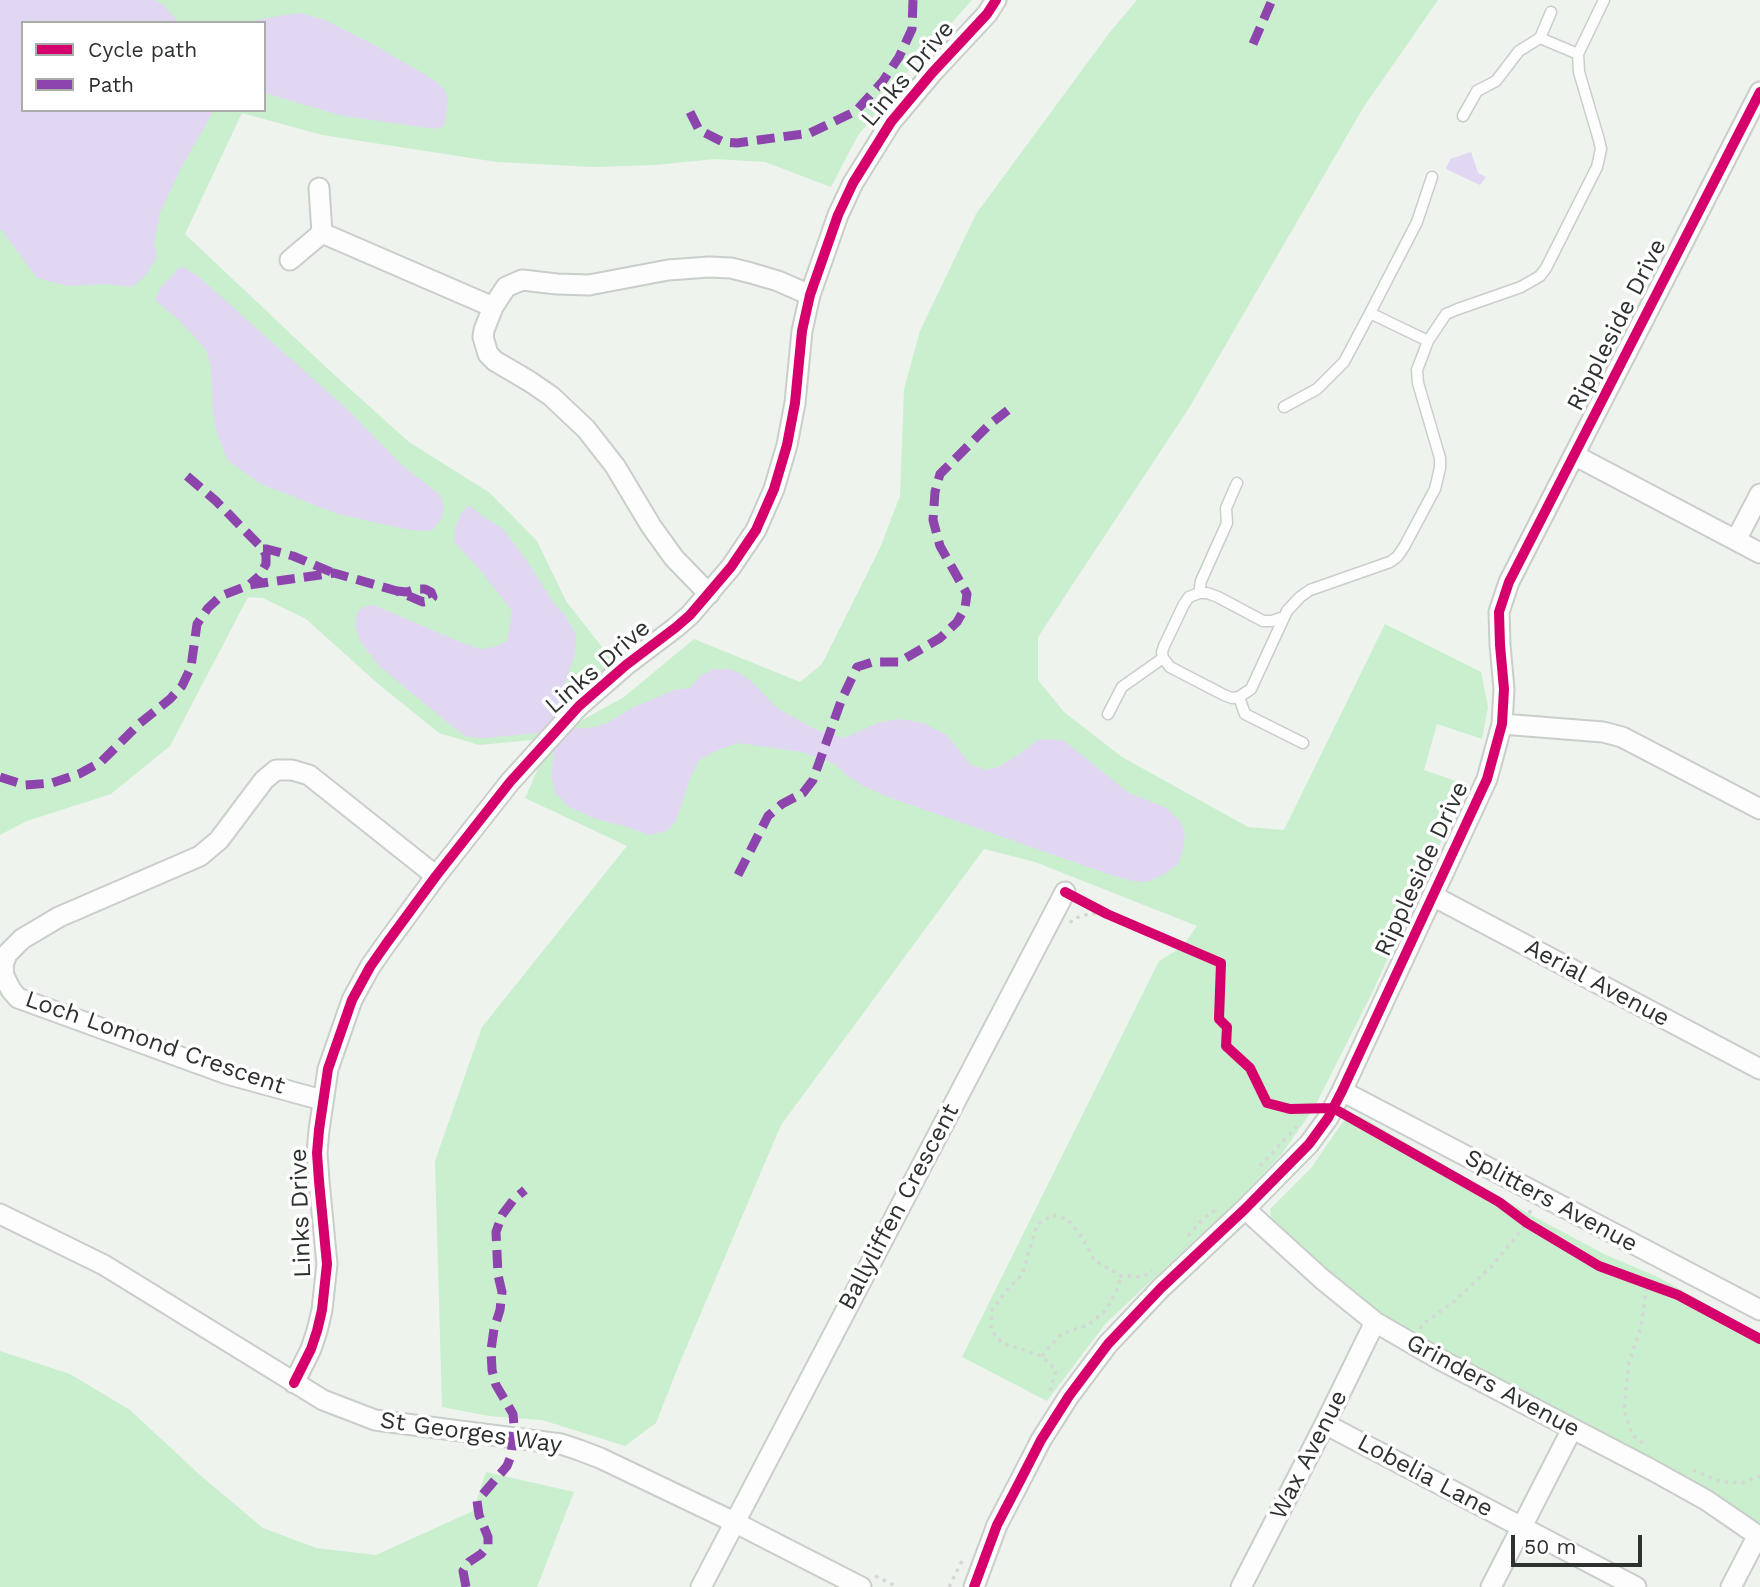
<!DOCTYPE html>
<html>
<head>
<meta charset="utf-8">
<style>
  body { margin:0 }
  #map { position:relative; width:1760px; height:1587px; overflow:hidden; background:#eef3ee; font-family:"Work Sans",sans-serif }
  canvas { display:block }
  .legend { position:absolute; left:21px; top:21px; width:245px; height:91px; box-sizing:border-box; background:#fff; border:2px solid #abadab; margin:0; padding:9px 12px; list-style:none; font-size:21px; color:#2e322e }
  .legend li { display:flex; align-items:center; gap:14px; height:35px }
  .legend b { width:35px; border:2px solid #abadab }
  .scale { position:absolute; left:1511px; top:1535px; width:131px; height:32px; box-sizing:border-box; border:4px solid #2e322e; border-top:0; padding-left:9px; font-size:21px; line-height:24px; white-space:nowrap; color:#2e322e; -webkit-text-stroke:5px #fff; paint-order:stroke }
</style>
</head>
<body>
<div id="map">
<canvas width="1760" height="1587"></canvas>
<ul class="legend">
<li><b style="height:9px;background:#d6006c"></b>Cycle path</li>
<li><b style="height:9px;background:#8e44ad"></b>Path</li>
</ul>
<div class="scale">50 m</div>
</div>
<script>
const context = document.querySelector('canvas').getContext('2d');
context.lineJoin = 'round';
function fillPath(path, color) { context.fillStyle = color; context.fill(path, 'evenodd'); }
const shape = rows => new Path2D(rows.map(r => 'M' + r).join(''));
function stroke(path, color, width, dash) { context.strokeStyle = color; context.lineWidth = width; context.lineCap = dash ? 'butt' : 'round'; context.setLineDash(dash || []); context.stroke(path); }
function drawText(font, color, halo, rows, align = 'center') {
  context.font = font + ' "Work Sans",sans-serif'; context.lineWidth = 7; context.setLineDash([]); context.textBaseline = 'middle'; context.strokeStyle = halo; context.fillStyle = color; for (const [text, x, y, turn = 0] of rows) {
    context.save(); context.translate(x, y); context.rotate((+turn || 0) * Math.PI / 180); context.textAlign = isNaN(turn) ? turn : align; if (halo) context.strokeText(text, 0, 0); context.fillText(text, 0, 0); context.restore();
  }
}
fillPath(shape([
  [0,0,972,0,904,76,857,137,831,187,765,162,715,159,655,165,594,167,497,162,322,135,242,113,185,234,329,370,409,442,490,493,537,541,566,601,609,656,630,650,575,724,624,697,694,639,800,682,822,664,880,548,900,496,904,389,920,331,976,214,1110,32,1137,0,1438,0,1363,108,1189,408,1038,637,1038,680,1064,712,1122,757,1248,827,1284,830,1385,624,1481,672,1488,707,1482,739,1437,724,1424,770,1467,785,1373,991,1314,1108,1281,1155,1240,1198,1106,1323,1047,1401,962,1357,1159,961,1182,947,1197,926,1035,862,984,849,781,1125,678,1367,656,1423,625,1446,542,1420,489,1416,442,1407,435,1161,482,1027,627,846,525,798,544,755,532,740,479,745,439,733,376,682,306,619,263,598,248,597,170,746,111,794,27,821,0,835],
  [23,23,264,23,264,110,23,110],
  [1347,1116,1360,1116,1529,1214,1606,1255,1658,1277,1760,1334,1760,1527,1709,1493,1379,1314,1272,1222,1270,1209,1311,1168],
  [0,1351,70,1374,130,1410,200,1475,263,1528,316,1548,376,1555,473,1511,486,1472,574,1492,537,1587,0,1587]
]), '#c9efce');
fillPath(shape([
  [0,0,154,0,164,5,179,23,23,23,23,110,214,110,181,168,160,213,154,243,157,257,145,276,132,287,105,284,68,286,37,278,0,228],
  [301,13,325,20,378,47,434,80,445,90,448,102,444,126,436,129,343,116,264,93,264,23,241,23,284,15],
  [1471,152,1478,173,1486,177,1480,185,1446,169,1450,159],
  [181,266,198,276,348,410,402,465,440,495,444,506,441,520,431,531,409,530,338,514,261,484,228,461,217,433,213,415,211,367,206,350,181,322,155,300,160,288],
  [469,505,481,515,503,529,527,561,553,602,564,614,576,634,575,654,556,709,559,717,571,729,596,727,609,722,630,709,674,690,690,688,700,676,713,669,730,669,742,674,755,685,777,708,816,730,844,738,880,722,901,719,923,723,947,735,970,764,985,770,998,767,1018,755,1039,739,1063,740,1129,793,1167,808,1181,822,1185,835,1183,849,1178,864,1165,874,1147,882,1133,881,1117,877,888,797,863,786,846,775,835,764,802,752,738,743,716,751,699,760,690,779,676,821,667,831,649,835,624,826,596,819,569,807,555,793,552,778,554,746,540,733,485,738,467,737,447,722,379,666,360,641,355,625,357,614,363,607,374,605,458,641,480,649,494,647,507,641,512,611,481,571,454,542,455,529,461,513]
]), '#e2d7f3');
const service = shape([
  [1540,38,1551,12],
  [1463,116,1477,91,1496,81,1519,51,1540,38,1578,54],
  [1370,313,1417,222,1432,177],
  [1284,407,1317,389,1344,362,1370,313,1428,341],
  [1199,593,1201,581,1227,523,1226,508,1237,483],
  [1284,617,1272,621,1263,621,1218,597,1207,593,1199,593,1189,597,1184,604,1164,646,1162,652,1163,658,1170,667,1224,695,1232,698,1239,697,1251,689,1287,611,1300,597,1310,590,1390,562,1397,557,1404,547,1435,489,1440,468,1440,458,1418,383,1417,370,1428,341,1446,314,1458,309,1521,287,1540,276,1546,268,1597,167,1601,149,1599,140,1579,72,1578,54,1604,0],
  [1239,697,1245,714,1303,743],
  [1108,714,1122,687,1163,658]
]);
const minor = shape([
  [322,233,493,307,484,330,483,337,488,354,495,361,529,381,551,396,586,429,615,466,651,526,674,558,709,594],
  [290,260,322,233,319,188],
  [493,307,506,287,522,280,557,284,589,285,668,270,709,267,731,268,751,273,778,281,810,295],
  [1574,455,1760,553],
  [1736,540,1760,494],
  [1502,724,1603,732,1622,737,1760,809],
  [1433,896,1760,1069],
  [1342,1091,1760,1310],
  [322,1100,227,1074,18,998,11,990,4,976,3,965,7,954,22,939,59,917,200,856,219,840,264,780,276,770,292,770,309,775,436,876],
  [1245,1209,1322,1279,1375,1322,1437,1358,1652,1470,1706,1500,1760,1537],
  [0,1214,104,1265,323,1400,375,1420,561,1444,579,1450,600,1458,734,1522,861,1587],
  [294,1383,311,1349,317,1331,322,1310,327,1264,319,1181,317,1153,319,1130,328,1069,352,1000,370,967,386,944,436,876,510,782,579,706,626,665,675,628,690,615,731,567,756,530,774,489,787,445,795,403,802,331,810,295,838,215,853,183,891,122,932,73,987,14,996,0],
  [1325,1424,1636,1587],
  [701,1587,1065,892],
  [974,1587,997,1525,1020,1481,1041,1440,1069,1396,1108,1344,1161,1288,1245,1209,1309,1144,1328,1118,1342,1091,1487,779,1502,724,1504,689,1500,645,1499,612,1509,582,1760,92],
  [1241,1587,1325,1424,1375,1322],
  [1491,1587,1572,1429],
  [1731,1587,1758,1535]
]);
stroke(service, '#caceca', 13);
stroke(minor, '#caceca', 23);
stroke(shape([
  [1070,923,1073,919,1091,913,1107,914],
  [1260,1166,1300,1123],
  [1188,1236,1202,1220,1218,1208],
  [1420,1329,1423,1324,1456,1300,1493,1265,1527,1223,1531,1208],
  [1042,1356,1061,1334,1088,1325,1105,1311,1116,1293,1121,1277],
  [1050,1391,1056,1371,1042,1356,1002,1343,991,1330,992,1310,1007,1290,1022,1275,1037,1225,1052,1215,1067,1219,1082,1237,1094,1260,1121,1276,1143,1277,1152,1270],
  [1643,1443,1632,1435,1624,1410,1629,1362,1641,1327,1647,1284],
  [1693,1470,1721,1482,1742,1483,1760,1476],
  [875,1576,898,1587],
  [949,1587,963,1559]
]), '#d5d7d5', 3.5, [3.5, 5]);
stroke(service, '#fcfdfc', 10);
stroke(minor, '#fcfdfc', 19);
stroke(shape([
  [1253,44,1272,0],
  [690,112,699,130,723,142,737,143,810,133,856,111,883,81,899,57,912,29,913,0],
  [187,476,216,501,263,549,266,555,266,564,259,576,250,584],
  [263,549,267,549,293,556,331,572],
  [0,777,25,785,52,783,79,774,101,762,139,724,170,699,182,686,191,667,197,624,208,608,221,596,249,585,334,573,397,591,423,602,429,601,433,597,431,592,425,589,417,589,407,592,397,591],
  [738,875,768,816,782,804,803,793,813,780,841,701,857,667,873,662,899,662,940,638,957,622,965,608,967,594,940,546,933,520,935,492,940,474,989,425,1008,410],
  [466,1587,463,1571,469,1562,481,1554,488,1546,488,1537,479,1515,477,1501,507,1466,511,1456,514,1425,513,1414,496,1385,492,1370,491,1350,494,1329,500,1310,502,1292,498,1275,496,1232,502,1215,514,1199,525,1190]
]), '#8e44ad', 9, [18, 9]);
stroke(shape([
  [1065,892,1107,914,1221,963,1219,1019,1227,1027,1226,1046,1250,1068,1267,1103,1290,1109,1333,1108,1499,1202,1527,1223,1599,1266,1678,1295,1760,1339],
  [294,1383,311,1349,317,1331,322,1310,327,1264,319,1181,317,1153,319,1130,328,1069,352,1000,370,967,386,944,436,876,510,782,579,706,626,665,675,628,690,615,731,567,756,530,774,489,787,445,795,403,802,331,810,295,838,215,853,183,891,122,932,73,987,14,996,0],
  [974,1587,997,1525,1020,1481,1041,1440,1069,1396,1108,1344,1161,1288,1245,1209,1309,1144,1328,1118,1342,1091,1487,779,1502,724,1504,689,1500,645,1499,612,1509,582,1760,92]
]), '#d6006c', 10);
drawText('24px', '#2e322e', '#fff', [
  ["Links Drive",908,74,-50],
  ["Rippleside Drive",1617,325,-63],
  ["Links Drive",598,667,-41],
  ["Rippleside Drive",1422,869,-65],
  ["Aerial Avenue",1597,983,28],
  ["Loch Lomond Crescent",155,1043,19],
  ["Splitters Avenue",1551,1201,28],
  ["Ballyliffen Crescent",899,1207,-62],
  ["Links Drive",301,1213,-92],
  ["Grinders Avenue",1493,1386,28],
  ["St Georges Way",471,1433,8],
  ["Wax Avenue",1309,1455,-63],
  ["Lobelia Lane",1425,1476,28]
]);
</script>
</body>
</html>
